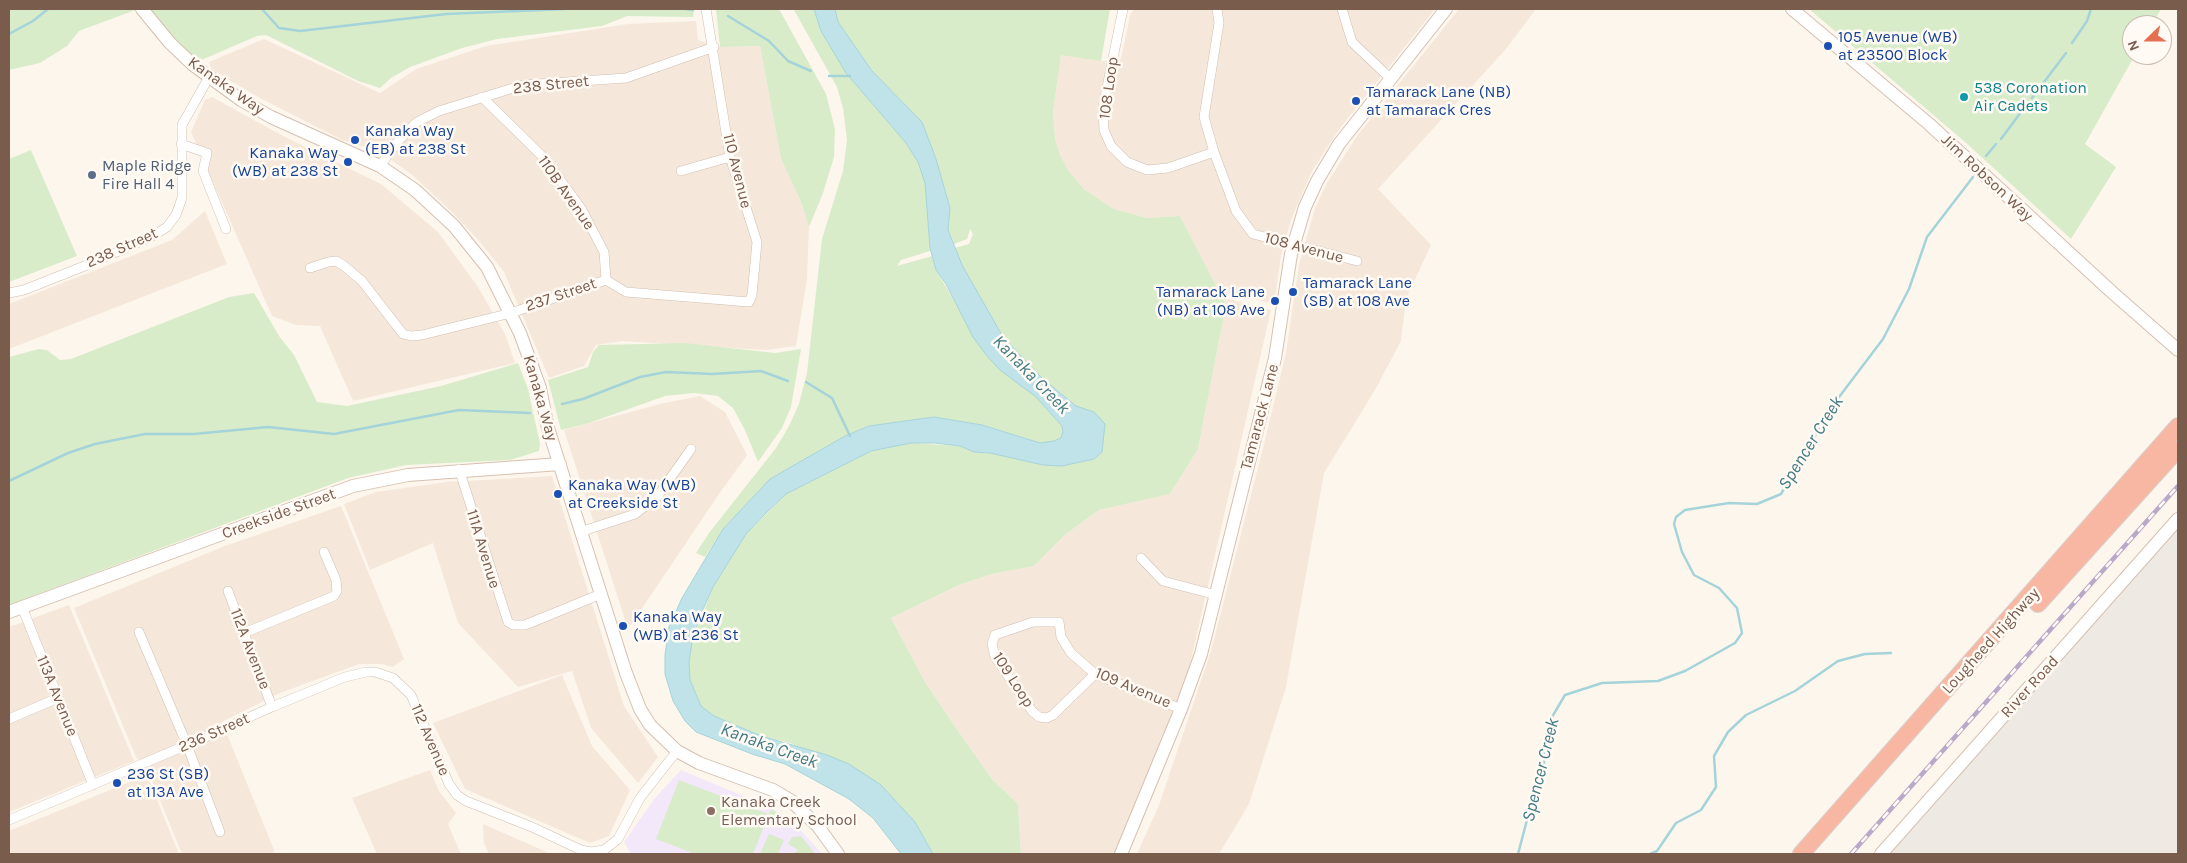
<!DOCTYPE html>
<html>
<head>
<meta charset="utf-8">
<style>
  body { margin:0 }
  #map { position:relative; width:2187px; height:863px; overflow:hidden; background:#fdf6ec; font-family:Karla,sans-serif }
  canvas { display:block }
  .frame { position:absolute; inset:0; border:10px solid #7a5c4d; pointer-events:none }
  .north { position:absolute; left:2122px; top:15px; width:50px; height:50px; box-sizing:border-box; background:#fffaf3; border:1px solid #cabbb1; border-radius:50%; rotate:248deg; font-size:14px; font-weight:700; line-height:20px; text-align:center; color:#7a5c4d }
  .north::after { content:''; display:block; margin:auto; width:18px; height:22px; background:#e76f51; clip-path:polygon(50% 0,100% 100%,50% 72%,0 100%) }
</style>
</head>
<body>
<div id="map">
<canvas width="2187" height="863"></canvas>
<div class="frame"></div>
<div class="north">N</div>
</div>
<script>
const context = document.querySelector('canvas').getContext('2d');
context.lineJoin = 'round';
function fillPath(path, color) { context.fillStyle = color; context.fill(path, 'evenodd'); }
const shape = rows => new Path2D(rows.map(r => 'M' + r).join(''));
function stroke(path, color, width, dash) { context.strokeStyle = color; context.lineWidth = width; context.lineCap = dash ? 'butt' : 'round'; context.setLineDash(dash || []); context.stroke(path); }
function drawText(font, color, halo, rows, align = 'center') {
  context.font = font + ' Karla,sans-serif'; context.lineWidth = 5; context.setLineDash([]); context.textBaseline = 'middle'; context.strokeStyle = halo; context.fillStyle = color; for (const [text, x, y, turn = 0] of rows) {
    context.save(); context.translate(x, y); context.rotate((+turn || 0) * Math.PI / 180); context.textAlign = isNaN(turn) ? turn : align; if (halo) context.strokeText(text, 0, 0); context.fillText(text, 0, 0); context.restore();
  }
}
fillPath(shape([
  [1134,9,1435,9,1340,128,1312,171,1291,220,1281,256,1274,304,1218,290,1180,216,1147,218,1114,209,1085,190,1068,170,1060,155,1055,138,1053,112,1061,54,1101,61,1121,59,1130,15],
  [1459,9,1536,9,1506,49,1378,189,1431,245,1406,299,1401,341,1375,390,1324,473,1286,687,1249,804,1219,854,1137,854,1159,805,1211,651,1263,448,1286,353,1299,265,1315,208,1327,183,1357,136],
  [696,21,698,40,719,47,760,46,781,159,801,202,809,227,807,279,796,346,766,350,623,341,596,345,584,366,549,378,504,272,480,242,453,213,411,174,380,152,342,140,258,97,212,70,209,62,264,39,380,93,416,69,486,46,628,24],
  [212,97,285,137,381,184,438,232,478,287,505,334,515,363,353,401,320,326,296,325,272,316,191,132,205,100],
  [205,211,227,264,9,349,9,304,172,240],
  [1222,297,1271,310,1189,669,1180,694,1114,854,1021,854,1018,804,992,779,956,728,925,682,891,618,959,585,992,574,1034,566,1066,534,1099,510,1170,494,1198,449,1226,305],
  [700,396,725,412,747,455,717,497,628,629,564,430,660,404],
  [552,476,624,706,658,757,638,783,591,728,572,671,518,687,458,623,433,543,370,570,344,504,376,492,447,482],
  [341,506,404,659,393,667,382,664,359,664,280,693,222,722,274,850,273,854,182,854,148,771,136,757,74,608,225,546],
  [69,605,134,761,9,812,9,627],
  [562,675,592,746,630,790,609,836,590,843,465,789,433,723],
  [430,770,439,791,456,813,448,824,461,854,377,854,352,798],
  [147,775,179,854,9,854,9,831],
  [483,824,551,854,489,854,484,843]
]), '#f5e8da');
fillPath(shape([
  [2178,520,2178,854,1882,854]
]), '#efe9e4');
fillPath(shape([
  [681,770,772,808,798,827,822,854,631,854,624,842,655,798]
]), '#f3e8fa');
fillPath(shape([
  [9,9,138,9,79,31,67,46,40,63,9,70],
  [142,9,694,9,693,17,627,16,602,26,497,39,462,48,410,67,391,78,380,88,358,81,266,35,257,36,192,64],
  [716,9,779,9,826,94,835,129,834,157,823,193,809,227,801,202,781,159,760,46,720,47],
  [814,9,821,31,846,73,906,143,918,162,925,183,930,251,901,260,897,266,932,256,936,270,987,356,1036,397,1062,426,1064,432,1061,438,1054,442,1040,443,982,425,934,417,869,426,845,436,770,479,723,529,705,557,696,553,709,533,776,448,789,426,799,404,807,373,822,239,843,171,847,140,843,108,837,87,794,10],
  [835,9,1110,9,1101,61,1061,55,1053,112,1055,138,1060,155,1068,170,1085,190,1114,209,1147,218,1180,216,1226,305,1198,449,1170,494,1099,510,1066,534,1034,566,992,574,959,585,891,618,925,682,956,728,992,779,1018,804,1021,854,933,854,915,822,881,785,790,743,761,736,714,716,701,706,690,680,689,662,692,642,713,587,746,534,786,494,871,451,885,446,912,443,960,446,974,452,990,453,1043,465,1062,466,1094,459,1102,452,1094,412,1076,406,1043,379,1003,337,987,311,962,265,955,248,969,244,973,234,970,229,967,239,954,244,948,230,950,208,936,159,922,122,872,71,838,22],
  [1809,9,2161,9,2152,25,2132,25,2132,55,2135,55,2085,144,2116,167,2071,239,1965,142],
  [31,150,77,256,9,282,9,159],
  [254,293,279,336,294,355,317,402,347,406,441,386,518,363,528,389,540,444,539,451,510,460,406,465,348,478,9,605,9,357,39,349,47,350,60,360,71,359,229,297],
  [685,343,775,353,801,349,791,407,782,428,758,462,745,430,733,408,718,396,694,393,665,396,589,423,561,430,548,380,588,367,593,352,599,345],
  [679,780,768,814,772,809,781,816,775,825,767,819,753,854,695,854,656,839],
  [769,834,784,840,778,854,760,854],
  [801,836,815,854,793,854,798,850,788,844,792,837]
]), '#d8ecc9');
const water = shape([
  [814,9,835,9,838,22,872,71,922,122,936,159,950,208,948,230,962,265,1003,337,1043,379,1076,406,1094,412,1105,424,1102,452,1094,459,1062,466,1043,465,990,453,974,452,960,446,935,443,911,443,871,451,786,494,766,513,746,534,713,587,700,616,692,642,689,662,690,680,701,706,714,716,761,736,827,755,849,764,881,785,915,822,933,854,901,854,873,818,849,799,785,764,752,754,696,732,685,721,673,701,665,674,665,655,669,627,682,598,723,529,770,479,845,436,869,426,934,417,982,425,1040,443,1054,441,1061,438,1063,432,1062,426,1036,397,1000,370,987,356,973,337,946,284,936,270,930,248,925,183,918,162,906,143,846,73,821,31,814,9]
]);
fillPath(water, '#bfe3e8');
stroke(water, '#a5d3da', 1);
stroke(shape([
  [262,9,279,28,300,31,446,14,566,9],
  [685,9,693,10],
  [728,16,769,41,788,61,811,71],
  [9,34,33,21,48,9],
  [2072,43,2087,21,2091,9],
  [829,76,850,76],
  [2032,98,2066,53],
  [2001,139,2027,104],
  [1986,156,1996,144],
  [806,382,832,398,850,436],
  [562,404,583,399,640,377,666,372,712,374,761,371,788,381],
  [9,481,68,453,95,444,145,434,194,434,268,427,334,434,459,410,530,413],
  [1518,854,1527,820,1538,795,1544,767,1544,741,1552,717,1565,695,1602,683,1658,681,1685,671,1735,643,1742,633,1737,608,1719,588,1694,575,1682,552,1674,524,1676,517,1685,510,1729,503,1757,504,1781,494,1833,405,1883,339,1909,289,1927,237,1973,177],
  [1650,854,1657,851,1676,823,1701,810,1716,787,1714,756,1728,732,1746,715,1795,691,1838,661,1865,654,1891,653]
]), '#a5d3da', 2.5);
const street = shape([
  [1123,9,1103,107,1104,130,1111,146,1127,162,1147,170,1168,168,1214,152],
  [1217,9,1219,23,1204,117,1214,152,1236,211,1253,234,1357,261],
  [1342,9,1352,42,1391,79],
  [482,97,545,159,582,210,604,252,606,280],
  [181,144,207,153,203,171,226,229],
  [380,166,399,140,417,122,439,111,523,85,626,78,714,47],
  [681,171,730,157],
  [310,268,328,262,336,261,343,265,362,281,403,334,411,336,422,335,511,313,606,280],
  [606,280,626,292,749,302,752,295,757,242,730,157,706,9],
  [9,293,24,290,87,265,151,237,167,227,176,215,182,198,182,125,209,77],
  [459,469,508,622,513,625,525,625,601,594],
  [583,531,635,514,657,497,691,449],
  [1141,558,1163,581,1216,595],
  [228,591,272,707],
  [22,607,93,785],
  [1059,622,1033,622,995,635,992,644,995,657,1032,711,1039,717,1047,718,1053,715,1095,674],
  [1059,622,1061,637,1071,653,1095,674,1181,709],
  [139,632,187,745,220,832],
  [244,633,334,596,337,591,336,580,324,552],
  [9,719,58,698],
  [9,820,187,745,272,707,345,677,366,672,375,672,393,678,411,695,449,784,457,795,466,801,532,827,581,850,591,852,604,850,618,839,640,798,677,751]
]);
const secondary = shape([
  [142,9,170,43,192,64,241,100,271,117,380,166,415,190,454,226,487,267,520,333,540,388,548,428,626,673,640,709,650,725,677,751,699,763,773,790,790,800,817,825,838,854],
  [1792,9,1929,124,2114,294,2178,350],
  [9,612,353,486,408,475,560,464],
  [1121,854,1181,709,1201,654,1275,358,1291,254,1305,207,1317,181,1339,144,1446,9],
  [1881,854,2178,519]
]);
const highway = shape([
  [2038,604,2178,449],
  [1801,854,2178,426]
]);
stroke(street, '#d1beb0', 10);
stroke(secondary, '#d6c0b0', 14);
stroke(highway, '#dad1cd', 18);
stroke(street, '#fff', 9);
stroke(secondary, '#fff', 12);
stroke(highway, '#f7b7a3', 16);
const rail = shape([
  [1851,854,2178,486]
]);
stroke(rail, '#b9a8c9', 4.5);
stroke(rail, '#fffaf3', 2.5, [8]);
for (const [x, y, r, color] of [
  [1828,46,5,"#1a4fb4"],
  [1964,97,5,"#0f9aa8"],
  [1356,101,5,"#1a4fb4"],
  [355,140,5,"#1a4fb4"],
  [348,162,5,"#1a4fb4"],
  [92,175,5,"#5c6f8a"],
  [1293,292,5,"#1a4fb4"],
  [1275,301,5,"#1a4fb4"],
  [558,494,5,"#1a4fb4"],
  [623,626,5,"#1a4fb4"],
  [117,783,5,"#1a4fb4"],
  [711,811,5,"#8d6e63"]
]) { const dot = new Path2D(); dot.arc(x, y, r, 0, 2 * Math.PI); context.fillStyle = color; context.fill(dot); stroke(dot, '#fffaf3', 2); }
drawText('16px', '#164399', '#fffaf3', [
  ["105 Avenue (WB)",1838,37],
  ["at 23500 Block",1838,55],
  ["Tamarack Lane (NB)",1366,92],
  ["at Tamarack Cres",1366,110],
  ["Kanaka Way",365,131],
  ["(EB) at 238 St",365,149],
  ["Kanaka Way",338,153,"right"],
  ["(WB) at 238 St",338,171,"right"],
  ["Tamarack Lane",1303,283],
  ["(SB) at 108 Ave",1303,301],
  ["Tamarack Lane",1265,292,"right"],
  ["(NB) at 108 Ave",1265,310,"right"],
  ["Kanaka Way (WB)",568,485],
  ["at Creekside St",568,503],
  ["Kanaka Way",633,617],
  ["(WB) at 236 St",633,635],
  ["236 St (SB)",127,774],
  ["at 113A Ave",127,792]
], 'left');
drawText('16px', '#7a5c4d', '#fffaf3', [
  ["238 Street",551,85,-6],
  ["Kanaka Way",226,86,35],
  ["108 Loop",1109,88,-82],
  ["110 Avenue",737,171,76],
  ["Jim Robson Way",1987,178,43],
  ["110B Avenue",566,193,55],
  ["238 Street",122,248,-24],
  ["108 Avenue",1304,248,15],
  ["237 Street",561,295,-19],
  ["Kanaka Way",540,398,74],
  ["Tamarack Lane",1260,417,-75],
  ["Creekside Street",279,514,-20],
  ["111A Avenue",483,549,73],
  ["Lougheed Highway",1991,641,-48],
  ["112A Avenue",250,649,69],
  ["109 Loop",1013,680,57],
  ["River Road",2030,687,-48],
  ["109 Avenue",1133,688,23],
  ["113A Avenue",57,696,68],
  ["236 Street",214,733,-24],
  ["112 Avenue",430,740,67]
]);
drawText('16px', '#0d838f', '#fffaf3', [
  ["538 Coronation",1974,88],
  ["Air Cadets",1974,106]
], 'left');
drawText('16px', '#4e5e75', '#fffaf3', [
  ["Maple Ridge",102,166],
  ["Fire Hall 4",102,184]
], 'left');
drawText('16px', '#785e54', '#fffaf3', [
  ["Kanaka Creek",721,802],
  ["Elementary School",721,820]
], 'left');
drawText('italic 18px', '#437c86', '#fffaf3', [
  ["Kanaka Creek",1031,375,46],
  ["Spencer Creek",1811,443,-58],
  ["Kanaka Creek",769,746,20],
  ["Spencer Creek",1541,770,-76]
]);
</script>
</body>
</html>
